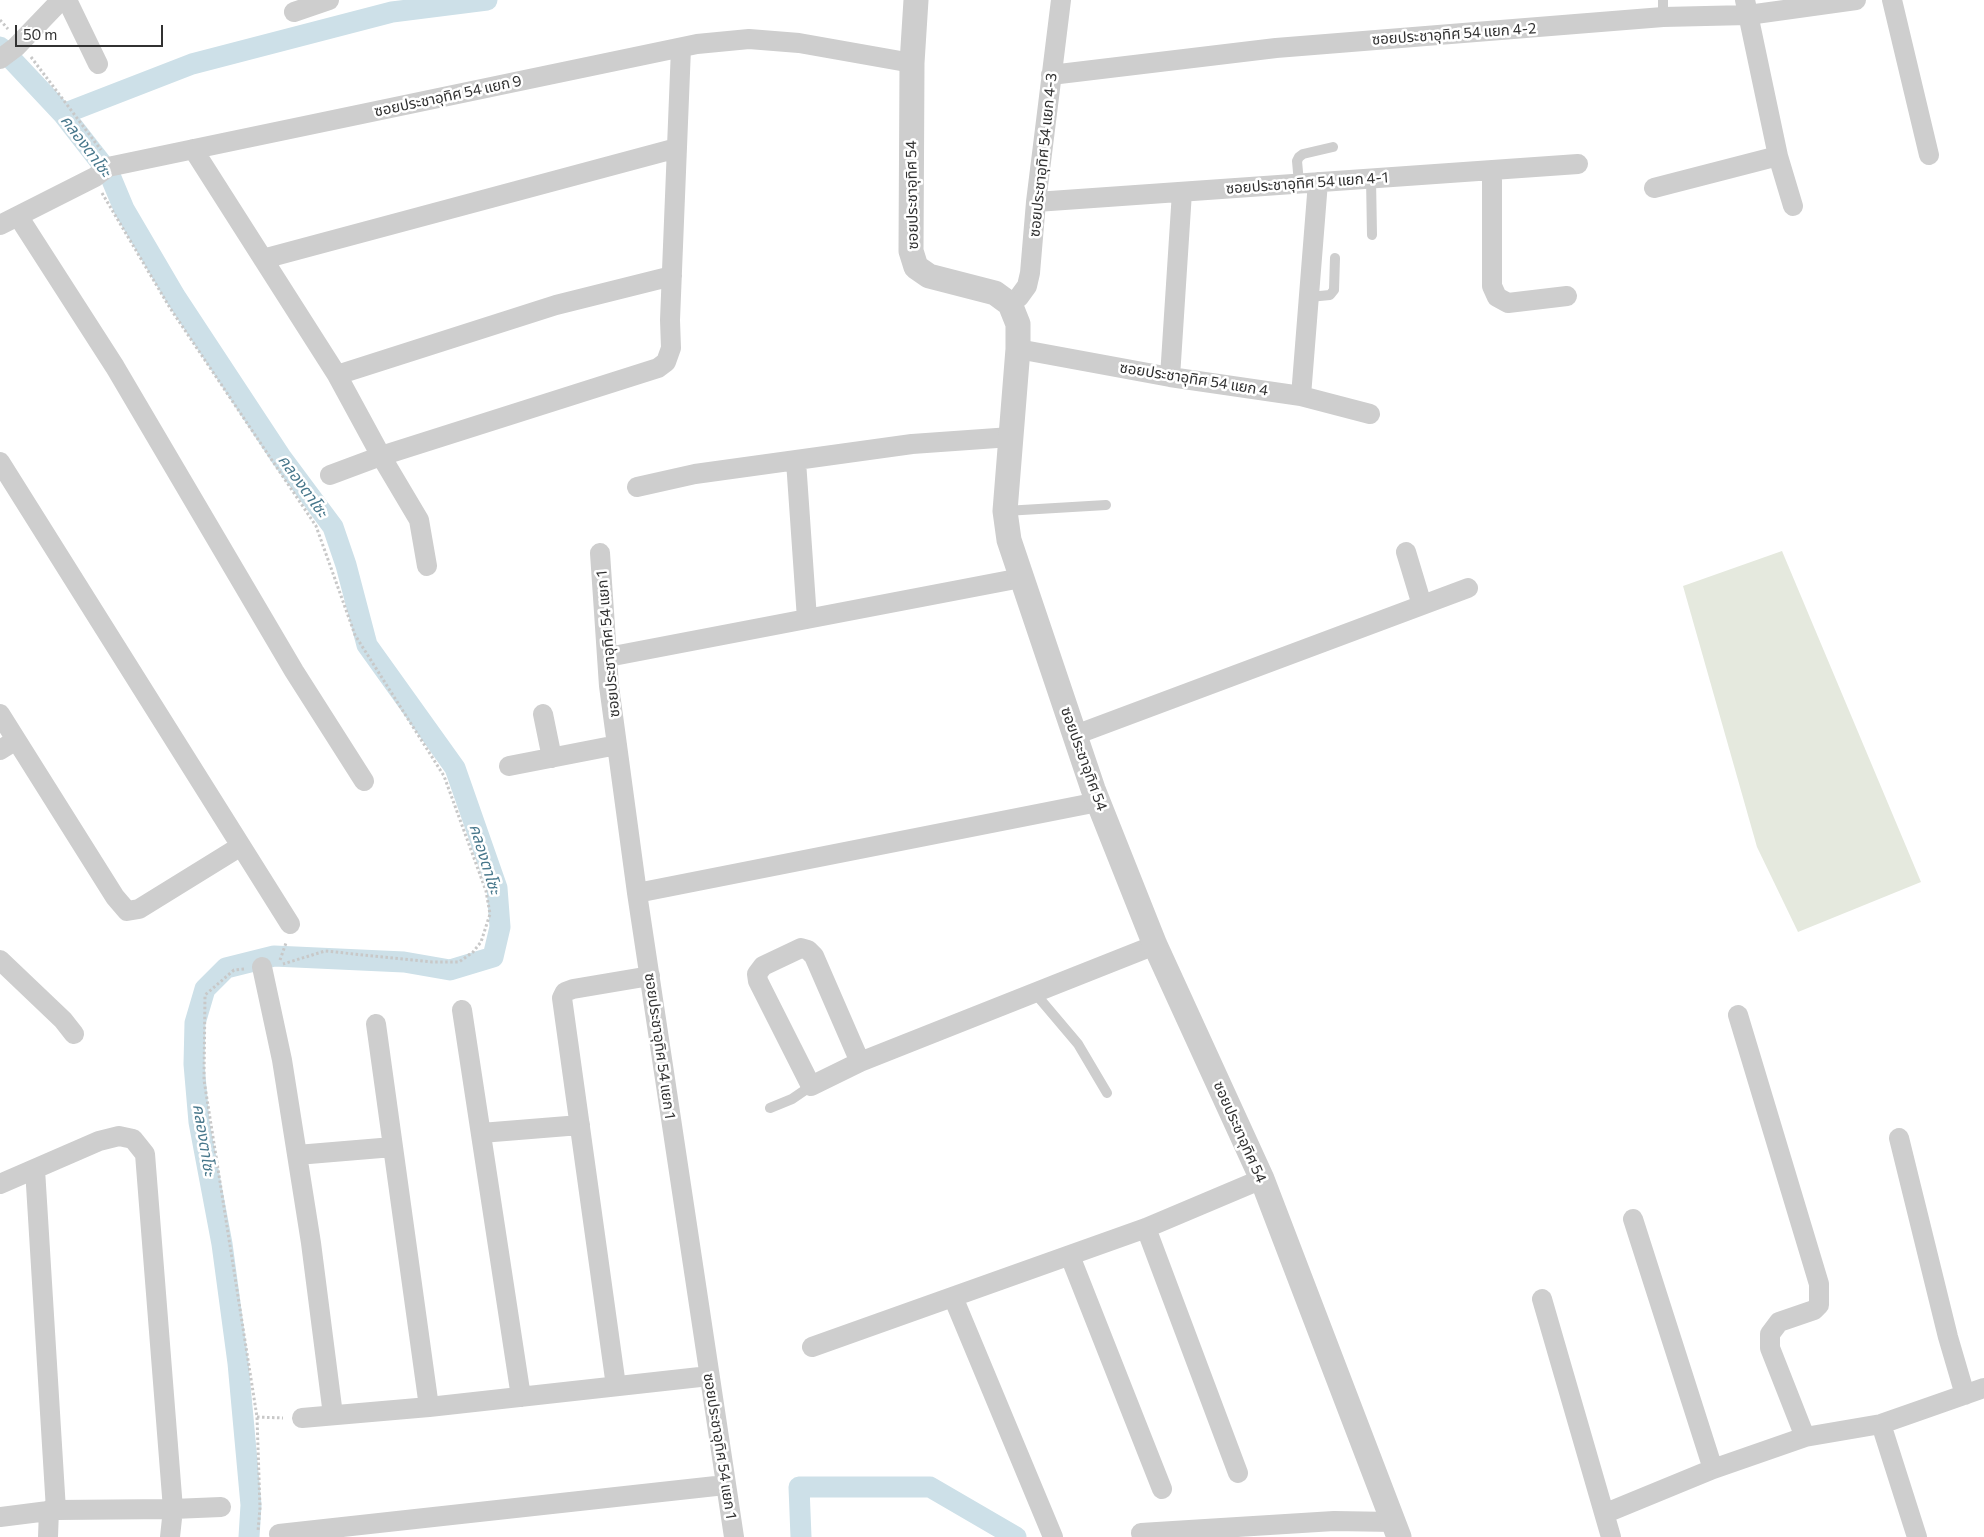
<!DOCTYPE html>
<html>
<head>
<meta charset="utf-8">
<style>
  body { margin:0 }
  #map { position:relative; width:1984px; height:1537px; overflow:hidden; background:#fff; font-family:Commissioner,sans-serif }
  canvas { display:block }
  .scale { position:absolute; left:15px; top:25px; width:148px; height:22px; box-sizing:border-box; border:2px solid #313131; border-top:0; padding-left:6px; font-size:15px; line-height:18px; white-space:nowrap; color:#313131; -webkit-text-stroke:4px #fff; paint-order:stroke }
</style>
</head>
<body>
<div id="map">
<canvas width="1984" height="1537"></canvas>
<div class="scale">50 m</div>
</div>
<script>
const context = document.querySelector('canvas').getContext('2d');
context.lineJoin = 'round';
function fillPath(path, color) { context.fillStyle = color; context.fill(path, 'evenodd'); }
const shape = rows => new Path2D(rows.map(r => 'M' + r).join(''));
function stroke(path, color, width, dash) { context.strokeStyle = color; context.lineWidth = width; context.lineCap = dash ? 'butt' : 'round'; context.setLineDash(dash || []); context.stroke(path); }
function drawText(font, color, halo, rows, align = 'center') {
  context.font = font + ' Commissioner,"Noto Sans Thai",sans-serif'; context.lineWidth = 5; context.setLineDash([]); context.textBaseline = 'middle'; context.strokeStyle = halo; context.fillStyle = color; for (const [text, x, y, turn = 0] of rows) {
    context.save(); context.translate(x, y); context.rotate((+turn || 0) * Math.PI / 180); context.textAlign = isNaN(turn) ? turn : align; if (halo) context.strokeText(text, 0, 0); context.fillText(text, 0, 0); context.restore();
  }
}
fillPath(shape([
  [1782,551,1921,882,1798,932,1757,847,1683,586]
]), '#e5e9de');
stroke(shape([
  [0,47,63,114,109,173,124,209,175,296,281,457,333,527,346,565,367,645,455,768,497,888,500,927,493,957,450,970,404,962,274,956,226,968,205,989,195,1023,194,1064,199,1122,222,1244,238,1363,251,1505,249,1537],
  [63,114,192,64,392,12,487,0],
  [801,1537,799,1487,930,1487,1016,1537]
]), '#cde0e8', 21);
stroke(shape([
  [0,20,8,29],
  [31,57,101,150],
  [102,193,170,308,316,526,355,635,444,776,486,891,490,914,481,942,473,952,459,962,432,962,325,951,283,964],
  [280,960,286,943],
  [244,969,234,970,205,995,204,1080,257,1417,260,1508,258,1531],
  [257,1417,283,1418]
]), '#c8c8c8', 3, [2.5, 2.5]);
stroke(shape([
  [1663,0,1663,17],
  [1371,178,1372,235],
  [1299,183,1297,161,1299,157,1303,154,1333,147],
  [1309,297,1330,295,1334,290,1335,258],
  [1005,511,1106,505],
  [1034,992,1078,1044,1107,1093],
  [770,1108,792,1099,811,1086]
]), '#cecece', 10);
stroke(shape([
  [67,0,98,64],
  [1745,0,1778,156,1793,206],
  [1892,0,1929,155],
  [294,12,329,0],
  [0,59,16,47,61,0],
  [1051,75,1276,48,1663,17,1748,15,1856,0],
  [193,149,337,375,381,456,330,475],
  [1492,170,1492,286,1497,297,1508,303,1567,296],
  [1654,188,1778,156],
  [1036,202,1578,164],
  [18,216,115,367,294,671,364,781],
  [0,225,95,177,108,167,697,44,749,39,799,43,912,63],
  [263,259,677,148],
  [1010,304,1019,297,1027,286,1030,273,1036,202,1061,0],
  [1018,349,1170,377,1301,396,1370,414],
  [337,375,556,305,672,276],
  [1170,377,1182,192],
  [1301,396,1318,182],
  [796,461,807,619],
  [0,462,290,924],
  [637,487,695,474,912,444,1011,437],
  [1406,552,1422,605],
  [600,553,609,686,637,893,734,1537],
  [427,566,419,520,381,456,658,368,666,362,671,348,670,320,681,48],
  [608,657,1021,578],
  [0,714,115,897,127,911,139,909,241,846],
  [543,714,552,758],
  [1075,735,1468,588],
  [0,750,16,740],
  [509,766,617,745],
  [637,893,1098,802],
  [0,960,63,1020,74,1034],
  [262,967,282,1060,311,1243,333,1415],
  [462,1010,521,1397],
  [1738,1015,1819,1284,1819,1305,1814,1310,1779,1322,1770,1334,1770,1348,1805,1437],
  [376,1024,429,1407],
  [860,1062,814,956,808,950,801,948,763,966,757,974,758,981,811,1086,860,1062,1155,945],
  [481,1133,580,1125],
  [1899,1138,1948,1337,1965,1395],
  [297,1155,393,1147],
  [35,1169,56,1510],
  [0,1184,99,1141,119,1136,133,1139,145,1154,173,1509,221,1507],
  [1633,1219,1713,1469],
  [1146,1228,1238,1473],
  [1070,1256,1162,1489],
  [953,1297,1053,1537],
  [1542,1299,1611,1537],
  [812,1347,1146,1228,1262,1179],
  [616,1386,562,998,565,992,573,989,650,976],
  [302,1418,429,1407,709,1376],
  [1881,1424,1917,1537],
  [1606,1513,1713,1469,1805,1437,1881,1424,1984,1388],
  [0,1517,56,1510,173,1509,170,1537],
  [1141,1533,1334,1521,1394,1522],
  [279,1534,725,1485],
  [48,1537,49,1510]
]), '#cecece', 20);
stroke(shape([
  [916,0,912,63,911,251,916,267,929,276,995,293,1010,304,1018,324,1018,349,1005,511,1009,540,1093,789,1155,945,1262,1179,1399,1537]
]), '#cecece', 25);
drawText('15px', '#313131', '#fff', [
  ["ซอยประชาอุทิศ 54 แยก 4-2",1454,34,-4],
  ["ซอยประชาอุทิศ 54 แยก 9",448,96,-12],
  ["ซอยประชาอุทิศ 54 แยก 4-3",1043,155,-84],
  ["ซอยประชาอุทิศ 54 แยก 4-1",1307,183,-4],
  ["ซอยประชาอุทิศ 54",912,195,-91],
  ["ซอยประชาอุทิศ 54 แยก 4",1194,379,9],
  ["ซอยประชาอุทิศ 54 แยก 1",608,644,-95],
  ["ซอยประชาอุทิศ 54",1084,759,70],
  ["ซอยประชาอุทิศ 54 แยก 1",660,1046,82],
  ["ซอยประชาอุทิศ 54",1240,1132,66],
  ["ซอยประชาอุทิศ 54 แยก 1",720,1446,81]
]);
drawText('italic 16px', '#47778b', '#fff', [
  ["คลองตาโซะ",86,146,53],
  ["คลองตาโซะ",303,486,54],
  ["คลองตาโซะ",485,859,73],
  ["คลองตาโซะ",204,1140,81]
]);
</script>
</body>
</html>
